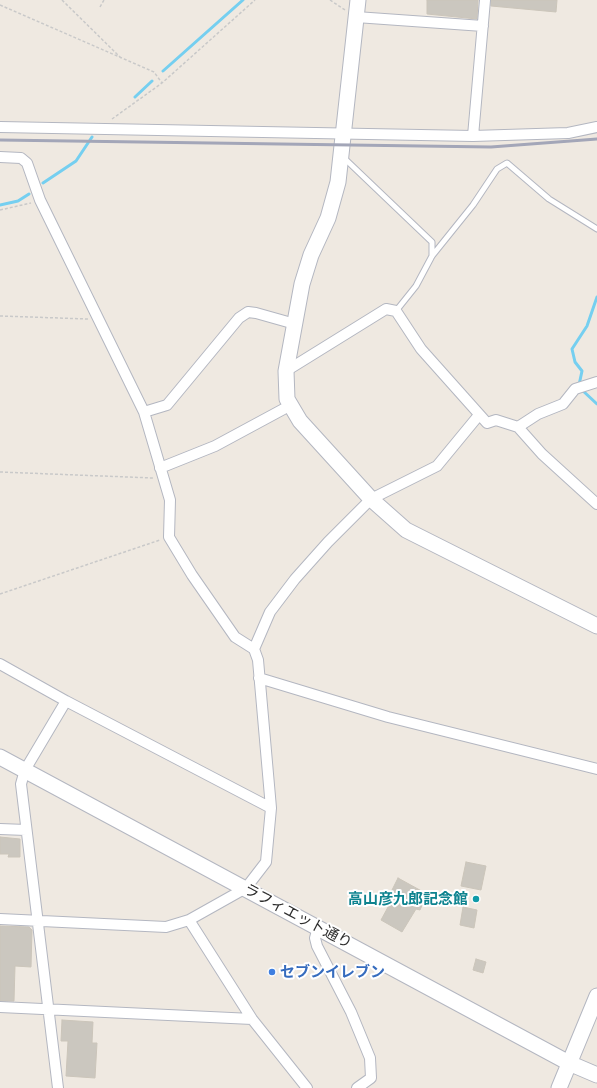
<!DOCTYPE html>
<html>
<head>
<meta charset="utf-8">
<style>
  body { margin:0 }
  canvas { display:block; background:#efe9e1 }
</style>
</head>
<body>
<canvas width="597" height="1088"></canvas>
<script>
const context = document.querySelector('canvas').getContext('2d');
context.lineJoin = 'round';
const shape = rows => new Path2D(rows.map(r => 'M' + r).join(''));
function stroke(path, color, width, dash) { context.strokeStyle = color; context.lineWidth = width; context.lineCap = dash ? 'butt' : 'round'; context.setLineDash(dash || []); context.stroke(path); }
function fillPath(path, color) { context.fillStyle = color; context.fill(path, 'evenodd'); }
function drawText(font, color, halo, rows, align = 'center') {
  context.font = font + ' "Exo 2","Noto Sans JP",sans-serif'; context.lineWidth = 4; context.setLineDash([]); context.textBaseline = 'middle'; context.strokeStyle = halo; context.fillStyle = color; for (const [text, x, y, turn = 0] of rows) {
    context.save(); context.translate(x, y); context.rotate((+turn || 0) * Math.PI / 180); context.textAlign = isNaN(turn) ? turn : align; if (halo) context.strokeText(text, 0, 0); context.fillText(text, 0, 0); context.restore();
  }
}
stroke(shape([
  [163,71,243,0],
  [135,97,152,81],
  [43,183,76,161,92,137],
  [0,205,18,201,29,194],
  [579,385,582,371,575,362,572,349,587,326,597,297],
  [582,390,597,404]
]), '#75cff0', 3);
const building = shape([
  [427,0,478,0,477,19,427,14,427,0],
  [491,0,557,0,556,12,491,6,491,0],
  [0,837,20,839,20,857,8,857,9,854,0,854,0,837],
  [466,862,486,866,481,890,461,886,466,862],
  [398,878,427,894,420,910,416,909,402,932,381,920,394,896,390,894,398,878],
  [463,907,477,910,474,928,460,925,463,907],
  [0,926,29,927,32,930,31,967,15,966,14,1001,0,1001,0,926],
  [476,959,486,962,483,973,473,970,476,959],
  [62,1020,93,1022,92,1043,97,1043,95,1078,66,1076,68,1041,61,1041,62,1020]
]);
fillPath(building, '#cbc7bf');
stroke(building, '#cbc5ba', 1);
const lane = shape([
  [344,158,432,242,432,256],
  [396,311,416,286,432,256,473,205,497,169,507,163,549,199,597,229]
]);
const street = shape([
  [356,17,483,26],
  [0,127,473,136,568,133,597,127],
  [473,136,485,0],
  [0,157,21,158,27,163,40,200,144,412,170,500,169,537,192,575,235,637,254,649,258,660,271,808,266,862,246,888,189,920,166,927,0,919],
  [286,371,386,309,396,311,421,349,487,423,496,420,518,427,542,454,597,504],
  [144,412,167,405,239,318,248,312,256,313,295,324],
  [518,427,538,414,563,404,575,389,597,382],
  [160,468,215,446,291,405],
  [254,649,270,612,295,579,328,542,371,499,437,466,479,415],
  [0,664,66,701,271,808],
  [259,678,388,717,597,769],
  [0,829,26,830],
  [189,920,252,1019,307,1088],
  [318,927,315,938,317,946,351,1012,370,1058,371,1078,357,1088],
  [0,1007,252,1019],
  [58,1088,21,784,25,770,66,701]
]);
const secondary = shape([
  [358,0,338,182,328,218,311,255,302,284,286,371,287,399,300,421,371,499,406,530,597,626],
  [0,757,569,1063,597,1075],
  [559,1088,597,996]
]);
stroke(lane, '#b4b7c1', 7);
stroke(street, '#b4b7c1', 12);
stroke(secondary, '#b4b7c1', 17);
stroke(shape([
  [62,0,121,58],
  [330,0,345,10],
  [0,5,154,72,162,83],
  [100,7,104,0],
  [112,119,162,83,255,0],
  [0,210,31,203],
  [0,316,88,319],
  [0,472,153,478],
  [0,594,160,540]
]), '#c9c9c9', 1.5, [3, 2]);
stroke(lane, '#fff', 5);
stroke(street, '#fff', 10);
stroke(secondary, '#fff', 15);
stroke(shape([
  [0,140,491,147,597,139]
]), '#a3a6b8', 3);
for (const [x, y, r, color] of [
  [476,899,4,"#0f9aa8"],
  [272,972,4,"#3f7fe0"]
]) { const dot = new Path2D(); dot.arc(x, y, r, 0, 2 * Math.PI); context.fillStyle = color; context.fill(dot); stroke(dot, '#fff', 1.5); }
drawText('bold 15px', '#0d838f', '#fff', [
  ["高山彦九郎記念館",468,899]
], 'right');
drawText('15px', '#2e2e2e', '#fff', [
  ["ラフィエット通り",298,916,28]
]);
drawText('bold 15px', '#366cbe', '#fff', [
  ["セブンイレブン",280,972]
], 'left');
</script>
</body>
</html>
